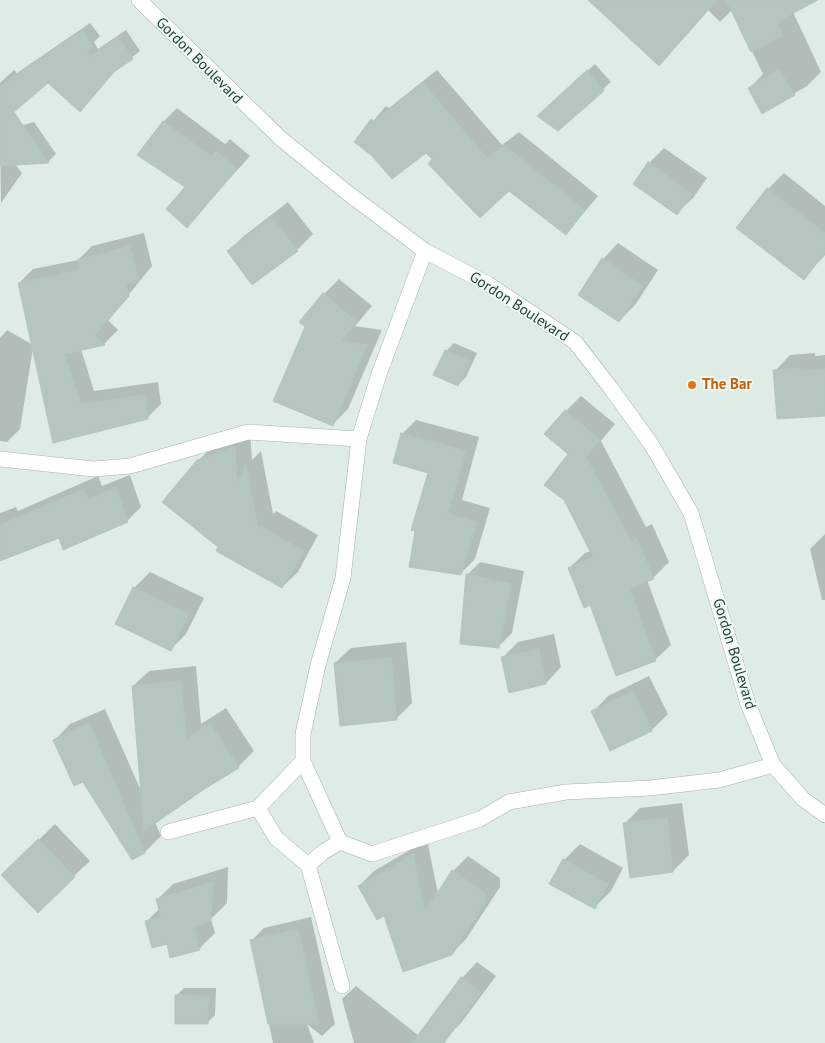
<!DOCTYPE html>
<html>
<head>
<meta charset="utf-8">
<style>
  body { margin:0 }
  canvas { display:block; background:#dfece6 }
</style>
</head>
<body>
<canvas width="825" height="1043"></canvas>
<script>
const context = document.querySelector('canvas').getContext('2d');
context.lineJoin = 'round';
function fillPath(path, color) { context.fillStyle = color; context.fill(path, 'evenodd'); }
const shape = rows => new Path2D(rows.map(r => 'M' + r).join(''));
function stroke(path, color, width, dash) { context.strokeStyle = color; context.lineWidth = width; context.lineCap = dash ? 'butt' : 'round'; context.setLineDash(dash || []); context.stroke(path); }
function drawText(font, color, halo, rows, align = 'center') {
  context.font = font + ' "PT Sans",sans-serif'; context.lineWidth = 4; context.setLineDash([]); context.textBaseline = 'middle'; context.strokeStyle = halo; context.fillStyle = color; for (const [text, x, y, turn = 0] of rows) {
    context.save(); context.translate(x, y); context.rotate((+turn || 0) * Math.PI / 180); context.textAlign = isNaN(turn) ? turn : align; if (halo) context.strokeText(text, 0, 0); context.fillText(text, 0, 0); context.restore();
  }
}
fillPath(shape([
  [598,0,816,0,793,12,821,72,807,86,763,112,749,89,763,74,732,10,720,22,708,10],
  [90,23,100,36,94,42,98,49,126,30,140,51,116,69,88,102,48,81,0,122,0,83,14,70,17,73],
  [595,64,611,82,558,129,546,108],
  [437,70,502,145,519,132,598,196,566,234,508,189,434,159,426,151,372,154,355,142,386,106,389,108],
  [177,108,225,144,230,139,250,156,187,226,186,187,139,155,164,121],
  [34,122,56,154,48,162,15,164,22,173,1,203,0,132],
  [664,148,707,178,693,198,677,213,649,163],
  [784,173,825,206,825,255,804,278,768,189],
  [288,202,313,234,297,250,228,251,244,236],
  [144,233,152,266,108,320,118,330,104,344,81,349,94,391,158,382,161,404,147,418,54,441,33,348,20,429,7,442,0,441,0,338,7,330,33,345,19,283,33,269,78,260,92,246],
  [618,243,658,270,635,305,619,321,603,259],
  [339,279,372,306,355,326,382,330,348,409,332,425,324,294],
  [454,343,477,353,466,377,458,385,435,374,446,351],
  [815,353,815,356,825,355,825,415,775,371,790,355],
  [581,396,615,424,601,441,646,527,652,524,669,562,653,578,647,580,671,645,655,660,591,604,569,568,585,553,591,551,569,454,566,411],
  [416,420,479,437,462,500,490,508,475,559,461,573,429,472,402,434],
  [250,432,252,460,261,451,273,514,276,511,318,535,298,572,282,587,220,547,198,461,214,445],
  [130,475,141,507,127,521,59,537,0,559,0,513,16,507,18,511,98,476,102,486],
  [825,534,825,600,822,600,810,549],
  [480,562,524,571,512,633,499,646,467,575],
  [150,572,204,598,186,634,171,649,134,588],
  [554,634,561,667,546,683,503,657,518,642],
  [406,642,412,703,396,719,335,663,351,648],
  [196,666,201,724,226,708,254,751,238,767,205,787,155,822,161,836,145,852,132,858,55,740,70,724,105,709,142,793,133,686,149,671],
  [649,676,668,714,652,730,611,749,593,712,608,696],
  [682,803,689,855,673,871,624,824,640,808],
  [55,824,90,861,74,876,3,875],
  [427,840,438,893,453,871,468,856,500,878,500,887,466,939,451,954,384,914,359,886,374,871],
  [580,844,623,868,611,891,595,907,564,860],
  [228,867,227,903,211,919,215,933,199,949,168,942,146,922,160,908,158,899,173,884],
  [311,917,335,1024,322,1036,307,1024,314,1043,273,1043,251,941,264,928],
  [477,962,496,976,461,1023,445,1039,462,978],
  [356,986,428,1043,354,1043,342,999],
  [184,988,216,988,215,1015,207,1023,176,996]
]), '#0003');
const building = shape([
  [588,0,717,0,659,66,588,0],
  [726,0,818,0,777,22,783,35,751,52,726,0],
  [82,30,93,45,87,50,90,56,118,37,133,59,114,72,80,112,48,83,14,112,49,163,0,166,0,86,82,30],
  [779,69,795,95,762,114,748,88,779,69],
  [587,70,604,91,558,131,537,116,587,70],
  [423,83,487,158,504,145,585,210,566,235,509,191,480,218,428,164,432,159,426,153,392,179,371,155,354,142,371,119,374,121,423,83],
  [163,121,211,156,216,151,237,169,187,228,166,209,185,187,137,155,163,121],
  [648,162,692,194,677,215,633,184,648,162],
  [767,188,825,233,825,252,804,280,736,228,767,188],
  [272,217,298,251,252,285,227,251,272,217],
  [130,246,139,281,126,284,129,296,95,335,105,345,65,354,81,404,145,395,148,419,53,443,18,283,79,270,77,260,130,246],
  [602,258,643,286,619,322,578,295,602,258],
  [323,293,357,322,341,341,367,345,333,426,273,401,305,327,299,322,323,293],
  [445,350,470,361,458,386,433,375,445,350],
  [799,368,800,371,825,369,825,416,777,419,773,370,799,368],
  [565,410,600,440,586,457,631,541,637,538,654,579,630,589,656,661,616,676,590,605,584,608,568,568,593,557,564,500,544,485,568,454,544,434,565,410],
  [401,433,466,451,448,514,477,522,461,575,409,567,415,531,411,530,428,473,393,463,401,433],
  [235,446,237,483,246,464,258,529,260,526,304,551,282,588,216,551,218,547,162,502,197,460,235,446],
  [116,488,128,522,63,550,59,538,0,561,0,525,84,489,88,499,116,488],
  [466,574,511,584,499,648,460,644,466,574],
  [133,587,189,614,171,651,115,624,133,587],
  [539,649,546,684,509,693,501,657,539,649],
  [391,658,397,720,340,726,334,663,391,658],
  [181,681,186,739,210,723,239,768,206,788,144,831,132,686,181,681],
  [633,691,652,731,610,751,591,711,633,691],
  [89,723,145,853,132,860,83,782,74,786,53,740,89,723],
  [667,818,673,872,630,878,623,823,667,818],
  [38,839,75,877,38,913,1,875,38,839],
  [413,854,425,912,452,870,485,893,485,903,452,955,403,972,384,916,377,920,358,886,413,854],
  [563,859,608,884,595,909,549,884,563,859],
  [213,882,211,920,194,927,200,950,170,958,167,944,152,948,145,921,161,917,156,899,213,882],
  [298,929,319,1024,268,1024,250,940,298,929],
  [461,977,481,992,444,1043,412,1043,461,977],
  [175,995,209,996,208,1024,175,1024,175,995]
]);
fillPath(building, '#b4c6bf');
stroke(building, '#b1c6be', 1);
const minor = shape([
  [139,0,279,137,345,191,425,251,488,284,575,342,610,387,651,444,691,513,748,704,773,765,803,799,825,815],
  [425,251,379,374,359,439,343,578,318,665,303,734,303,761,340,842,372,854,480,819,509,802,566,792,650,788,719,780,773,765],
  [0,459,94,469,130,466,248,432,359,439],
  [258,808,276,838,308,865],
  [168,832,258,808,303,761],
  [340,842,323,852,308,865,342,986]
]);
stroke(minor, '#a1b4ae', 16);
stroke(minor, '#fff', 15);
for (const [x, y, r, color] of [
  [692,385,5,"#e8710a"]
]) { const dot = new Path2D(); dot.arc(x, y, r, 0, 2 * Math.PI); context.fillStyle = color; context.fill(dot); stroke(dot, '#eff8f4', 2); }
drawText('15px', '#1e3d36', '#eff8f4', [
  ["Gordon Boulevard",199,61,45],
  ["Gordon Boulevard",519,307,33],
  ["Gordon Boulevard",734,654,73]
]);
drawText('bold 15px', '#c56008', '#eff8f4', [
  ["The Bar",702,385]
], 'left');
</script>
</body>
</html>
